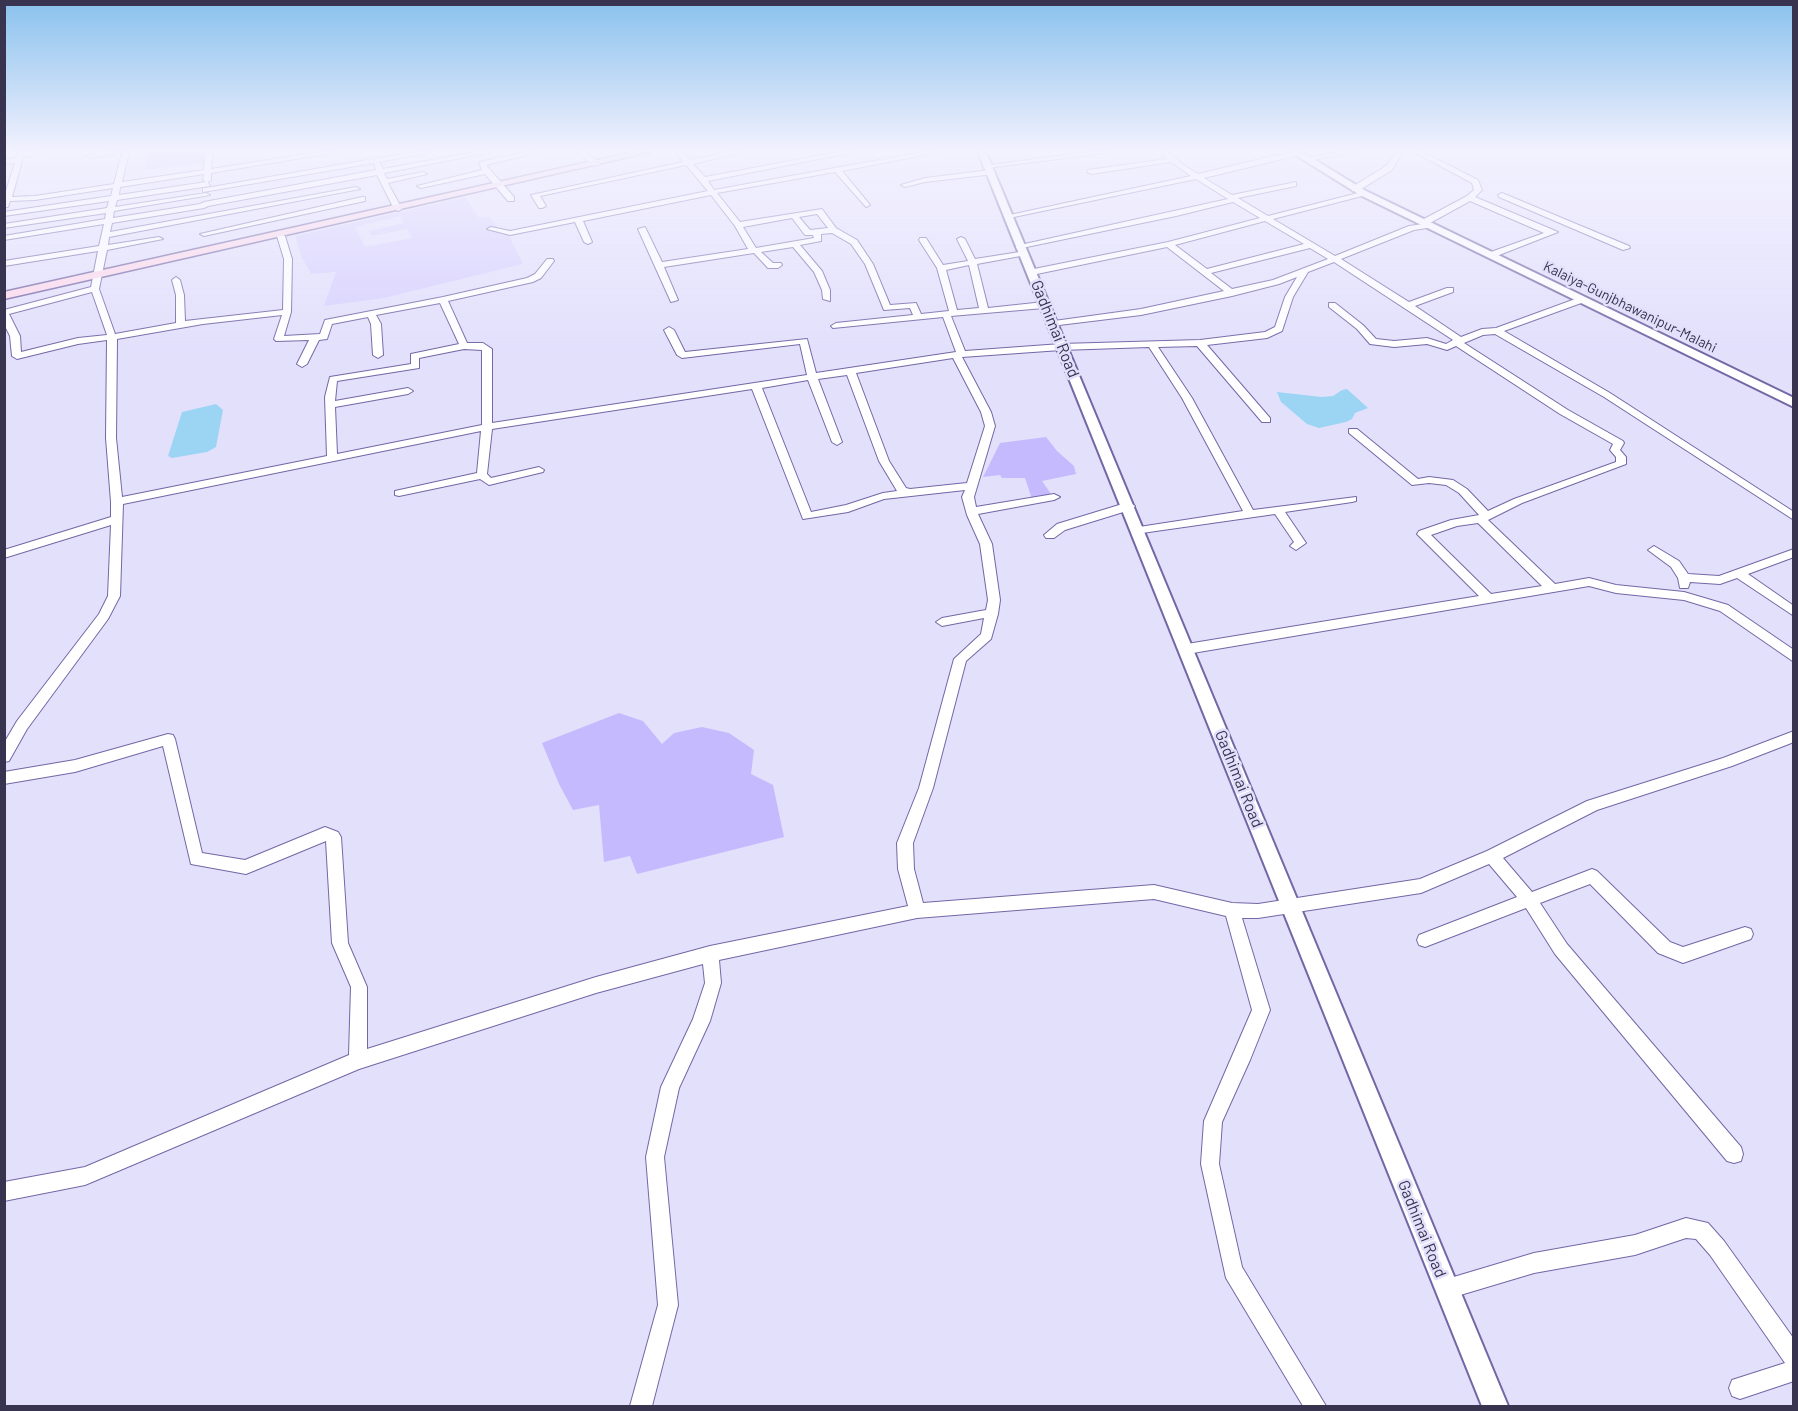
<!DOCTYPE html>
<html>
<head>
<meta charset="utf-8">
<style>
  body { margin:0 }
  #map { position:relative; width:1798px; height:1411px; overflow:hidden; background:#e3e0fc; font-family:Barlow,sans-serif }
  canvas { display:block }
  .frame { position:absolute; inset:0; border:6px solid #38334f; pointer-events:none }
</style>
</head>
<body>
<div id="map">
<canvas width="1798" height="1411"></canvas>
<div class="frame"></div>
</div>
<script>
const context = document.querySelector('canvas').getContext('2d');
context.lineJoin = 'round';
function fillPath(path, color) { context.fillStyle = color; context.fill(path, 'evenodd'); }
const shape = rows => new Path2D(rows.map(r => 'M' + r).join(''));
function stroke(path, color, width, dash) { context.strokeStyle = color; context.lineWidth = width; context.lineCap = dash ? 'butt' : 'round'; context.setLineDash(dash || []); context.stroke(path); }
function drawText(font, color, halo, rows, align = 'center') {
  context.font = font + ' Barlow,sans-serif'; context.lineWidth = 5; context.setLineDash([]); context.textBaseline = 'middle'; context.strokeStyle = halo; context.fillStyle = color; for (const [text, x, y, turn = 0] of rows) {
    context.save(); context.translate(x, y); context.rotate((+turn || 0) * Math.PI / 180); context.textAlign = isNaN(turn) ? turn : align; if (halo) context.strokeText(text, 0, 0); context.fillText(text, 0, 0); context.restore();
  }
}
fillPath(shape([
  [465,197,479,218,490,217,499,230,509,236,523,264,384,298,324,306,336,272,311,274,301,256,295,236],
  [401,216,404,223,369,231,372,236,407,229,412,238,365,247,355,227]
]), '#d7d0fe');
fillPath(shape([
  [148,152,206,152,206,163,145,170],
  [1046,437,1057,451,1074,466,1076,474,1042,481,1051,494,1032,499,1025,478,1002,478,1000,475,983,477,1000,443],
  [619,713,643,721,662,744,674,733,702,727,729,733,754,750,751,774,773,785,784,837,637,874,630,856,604,862,599,805,573,810,559,784,542,743]
]), '#c5bafe');
fillPath(shape([
  [1347,389,1368,408,1355,413,1352,419,1346,422,1319,428,1307,424,1281,402,1277,392,1322,397,1333,396,1342,390],
  [216,404,223,410,216,447,207,452,172,458,168,456,182,412]
]), '#9cd5f4');
const minor = shape([
  [17,152,43,152,23,157,12,197,35,196,114,184,122,152,129,152,122,182,204,170,205,152,213,152,211,169,319,152,338,152,211,173,211,180,208,182,210,186,117,200,115,207,206,193,210,195,114,211,113,218,200,204,204,202,376,170,374,163,203,192,203,188,206,188,413,152,431,152,379,162,383,169,475,152,492,152,384,173,387,179,423,172,427,174,388,183,402,209,398,211,394,209,377,175,208,206,204,208,112,223,110,232,356,187,360,189,109,237,108,245,159,237,163,239,107,250,99,289,115,334,176,323,176,295,172,280,176,277,180,280,184,295,185,321,283,310,284,259,277,236,281,234,285,236,292,259,291,312,284,336,320,334,325,320,443,297,527,278,535,274,547,259,553,259,554,261,541,278,533,282,448,301,467,343,483,343,492,349,492,423,807,375,800,344,682,358,677,355,664,330,669,327,674,330,685,352,807,339,816,373,956,352,943,317,833,328,831,326,836,323,913,315,910,308,884,310,865,264,851,244,832,233,821,234,821,241,800,245,822,271,830,290,830,301,823,299,822,290,814,272,793,247,761,252,773,263,781,263,782,265,778,268,768,268,754,253,664,267,678,300,671,302,638,229,645,227,662,262,748,249,735,226,711,195,583,221,592,242,588,244,584,242,575,222,510,235,487,229,491,227,510,231,708,191,686,165,540,196,546,206,542,208,539,208,531,195,683,162,676,152,683,152,690,160,727,152,742,152,693,164,705,177,838,152,854,152,708,181,714,190,923,152,940,152,842,171,870,205,866,207,835,172,717,193,740,222,822,209,836,228,857,240,873,264,890,305,916,303,921,314,949,311,937,268,919,240,920,238,926,238,943,265,968,261,957,239,961,237,965,239,975,259,1026,251,1026,255,977,264,988,308,1044,302,1048,305,1044,308,951,316,965,351,1061,344,1200,340,1265,332,1275,327,1285,297,1297,277,1279,284,1232,296,1141,315,1051,326,1049,324,1054,321,1141,309,1224,291,1167,247,1032,275,1028,272,1029,270,1168,242,1260,218,1233,202,1176,216,1017,249,1016,247,1020,245,1228,199,1196,179,1009,218,1005,216,1191,176,1171,162,1091,174,1087,172,1088,170,1167,159,1161,152,1169,152,1182,164,1198,174,1290,152,1299,152,1299,155,1204,178,1232,195,1296,182,1296,186,1238,198,1268,216,1366,191,1366,195,1273,219,1335,256,1409,226,1423,224,1422,220,1467,196,1474,190,1472,183,1414,152,1423,152,1478,180,1482,190,1475,197,1558,232,1494,257,1488,257,1488,253,1544,233,1470,201,1430,223,1433,223,1433,227,1414,230,1341,259,1409,302,1447,288,1453,288,1453,292,1415,306,1461,337,1482,329,1496,328,1578,298,1584,298,1584,302,1504,331,1610,393,1794,512,1794,520,1604,397,1495,334,1483,335,1464,343,1568,410,1623,441,1624,443,1620,450,1626,457,1626,464,1522,503,1488,520,1555,584,1589,578,1616,585,1684,592,1728,605,1794,650,1794,662,1720,611,1684,600,1616,593,1589,586,1187,654,1182,652,1181,649,1182,646,1187,644,1479,596,1417,534,1419,531,1451,520,1479,515,1459,493,1446,485,1429,483,1412,485,1349,433,1349,429,1357,429,1418,479,1429,477,1453,480,1467,489,1488,511,1514,499,1616,462,1616,457,1610,450,1613,444,1560,414,1456,346,1447,350,1427,344,1394,347,1370,344,1357,329,1329,307,1329,303,1335,303,1363,325,1376,339,1394,341,1427,338,1446,344,1453,340,1334,262,1308,272,1293,297,1282,331,1267,338,1207,345,1270,418,1270,422,1262,422,1197,346,1158,347,1192,398,1253,510,1356,497,1356,501,1352,502,1285,512,1306,543,1296,550,1290,546,1294,542,1275,514,1135,534,1133,531,1139,527,1243,511,1182,398,1149,347,1061,350,962,357,991,412,995,426,974,497,976,507,1054,494,1060,497,1054,500,978,514,992,544,1000,600,998,614,991,639,966,661,933,788,913,843,914,869,923,903,1154,885,1232,903,1258,904,1420,879,1487,851,1587,801,1723,758,1794,731,1794,742,1732,766,1597,810,1503,858,1532,892,1592,869,1597,871,1670,942,1683,947,1745,927,1751,929,1753,934,1751,939,1683,963,1658,953,1590,884,1540,903,1567,944,1741,1147,1743,1154,1741,1161,1734,1163,1727,1161,1555,954,1526,908,1425,947,1419,945,1417,940,1419,935,1517,897,1489,864,1421,893,1258,918,1242,918,1270,1010,1250,1060,1222,1122,1219,1164,1242,1267,1326,1406,1303,1406,1226,1278,1201,1164,1204,1121,1252,1010,1226,916,1154,899,917,918,719,960,721,983,710,1021,679,1088,664,1157,678,1305,652,1406,630,1406,658,1305,646,1157,661,1087,693,1019,705,983,703,964,596,993,359,1069,85,1185,4,1201,4,1182,85,1167,349,1055,351,987,332,943,326,841,246,874,191,864,163,746,75,772,4,784,4,772,75,760,168,734,173,735,175,739,202,853,245,860,325,827,338,832,341,837,348,943,367,987,367,1049,596,977,710,946,908,906,898,869,897,843,919,788,954,659,981,634,984,618,942,626,936,622,942,618,986,610,988,600,980,544,967,515,962,497,965,490,884,499,848,512,803,519,752,389,492,429,487,474,491,478,539,467,544,470,543,472,489,485,480,479,399,496,395,495,395,491,477,473,481,431,123,504,120,596,108,619,27,729,9,761,4,762,4,743,17,721,99,614,108,596,111,525,4,558,4,550,111,517,111,502,106,438,107,340,78,344,17,359,12,356,10,336,4,324,4,310,91,287,98,251,4,266,4,261,99,246,104,224,4,240,4,236,105,219,106,213,4,228,4,224,107,208,109,201,4,216,4,212,111,196,113,188,35,200,10,201,8,207,4,207,4,197,15,163,4,164,4,160,16,158,17,152],
  [204,174,203,180,206,182,119,195,120,187,204,174],
  [817,214,828,228,810,230,799,217,817,214],
  [792,218,805,235,813,235,814,238,756,248,743,227,792,218],
  [1265,221,1304,244,1207,269,1175,245,1265,221],
  [1310,248,1328,259,1273,280,1232,289,1211,273,1310,248],
  [969,265,979,308,957,310,946,270,969,265],
  [92,292,107,335,78,338,21,352,20,336,9,314,92,292],
  [440,303,459,344,411,354,411,364,330,377,325,397,327,456,122,497,116,438,117,339,203,324,282,315,274,339,276,341,309,340,297,364,302,367,307,364,319,340,327,339,332,324,368,317,371,324,373,355,378,358,383,355,381,324,376,315,440,303],
  [464,349,482,350,482,425,337,454,335,407,408,394,413,391,408,388,335,401,337,381,419,368,419,358,464,349],
  [953,358,981,412,985,426,967,483,910,489,906,488,889,461,856,373,953,358],
  [847,375,879,461,897,491,883,493,846,505,811,512,762,388,808,380,832,442,837,445,842,442,818,379,847,375],
  [1478,523,1542,586,1491,594,1431,535,1457,526,1478,523],
  [101,152,122,152,91,158,87,156,101,152],
  [525,152,540,152,486,165,514,197,514,201,508,201,485,174,421,188,417,186,482,170,479,162,525,152],
  [577,152,585,152,601,164,594,166,577,152],
  [1088,152,1113,152,987,168,983,166,1088,152],
  [1337,152,1358,152,1306,161,1302,159,1337,152],
  [1396,152,1403,152,1392,170,1358,191,1352,191,1352,187,1386,166,1396,152],
  [991,170,995,172,994,174,925,182,905,187,901,185,925,178,991,170],
  [1502,193,1629,246,1630,248,1623,250,1499,197,1498,195,1502,193],
  [362,197,365,197,365,201,204,236,200,234,362,197],
  [1129,502,1135,506,1133,509,1065,530,1054,538,1046,538,1044,535,1057,524,1129,502],
  [1654,546,1679,561,1688,574,1719,576,1794,549,1794,557,1748,574,1794,606,1794,616,1737,578,1720,584,1690,582,1688,588,1680,588,1678,578,1671,567,1648,550,1654,546],
  [1686,1218,1708,1223,1724,1241,1794,1339,1794,1381,1740,1399,1732,1396,1729,1388,1732,1380,1785,1363,1710,1255,1696,1239,1686,1238,1635,1255,1534,1273,1447,1299,1440,1296,1437,1289,1440,1282,1447,1279,1534,1253,1635,1235,1686,1218]
]);
const tertiary = shape([
  [978,152,986,152,1508,1406,1482,1406,978,152],
  [1291,152,1302,152,1366,191,1794,398,1794,407,1360,195,1291,152]
]);
const secondary = shape([
  [633,152,651,152,4,299,4,292,633,152]
]);
stroke(minor, '#7367a5', 2);
stroke(tertiary, '#7367a5', 4);
stroke(secondary, '#7367a5', 3);
fillPath(minor, '#fff');
fillPath(tertiary, '#fff');
fillPath(secondary, '#fdd9ea');
const sky = context.createLinearGradient(0, 0, 0, 350);
sky.addColorStop(0, '#89c1ed');
sky.addColorStop(0.43, '#f2f1fe');
sky.addColorStop(1, '#f2f1fe00');
context.fillStyle = sky;
context.fillRect(0, 0, 1798, 350);
drawText('14px', '#38334f', '#e3e0fc', [
  ["Kalaiya-Gunjbhawanipur-Malahi",1630,307,26]
]);
drawText('16px', '#38334f', '#e3e0fc', [
  ["Gadhimai Road",1055,329,68],
  ["Gadhimai Road",1239,779,68],
  ["Gadhimai Road",1422,1229,68]
]);
</script>
</body>
</html>
